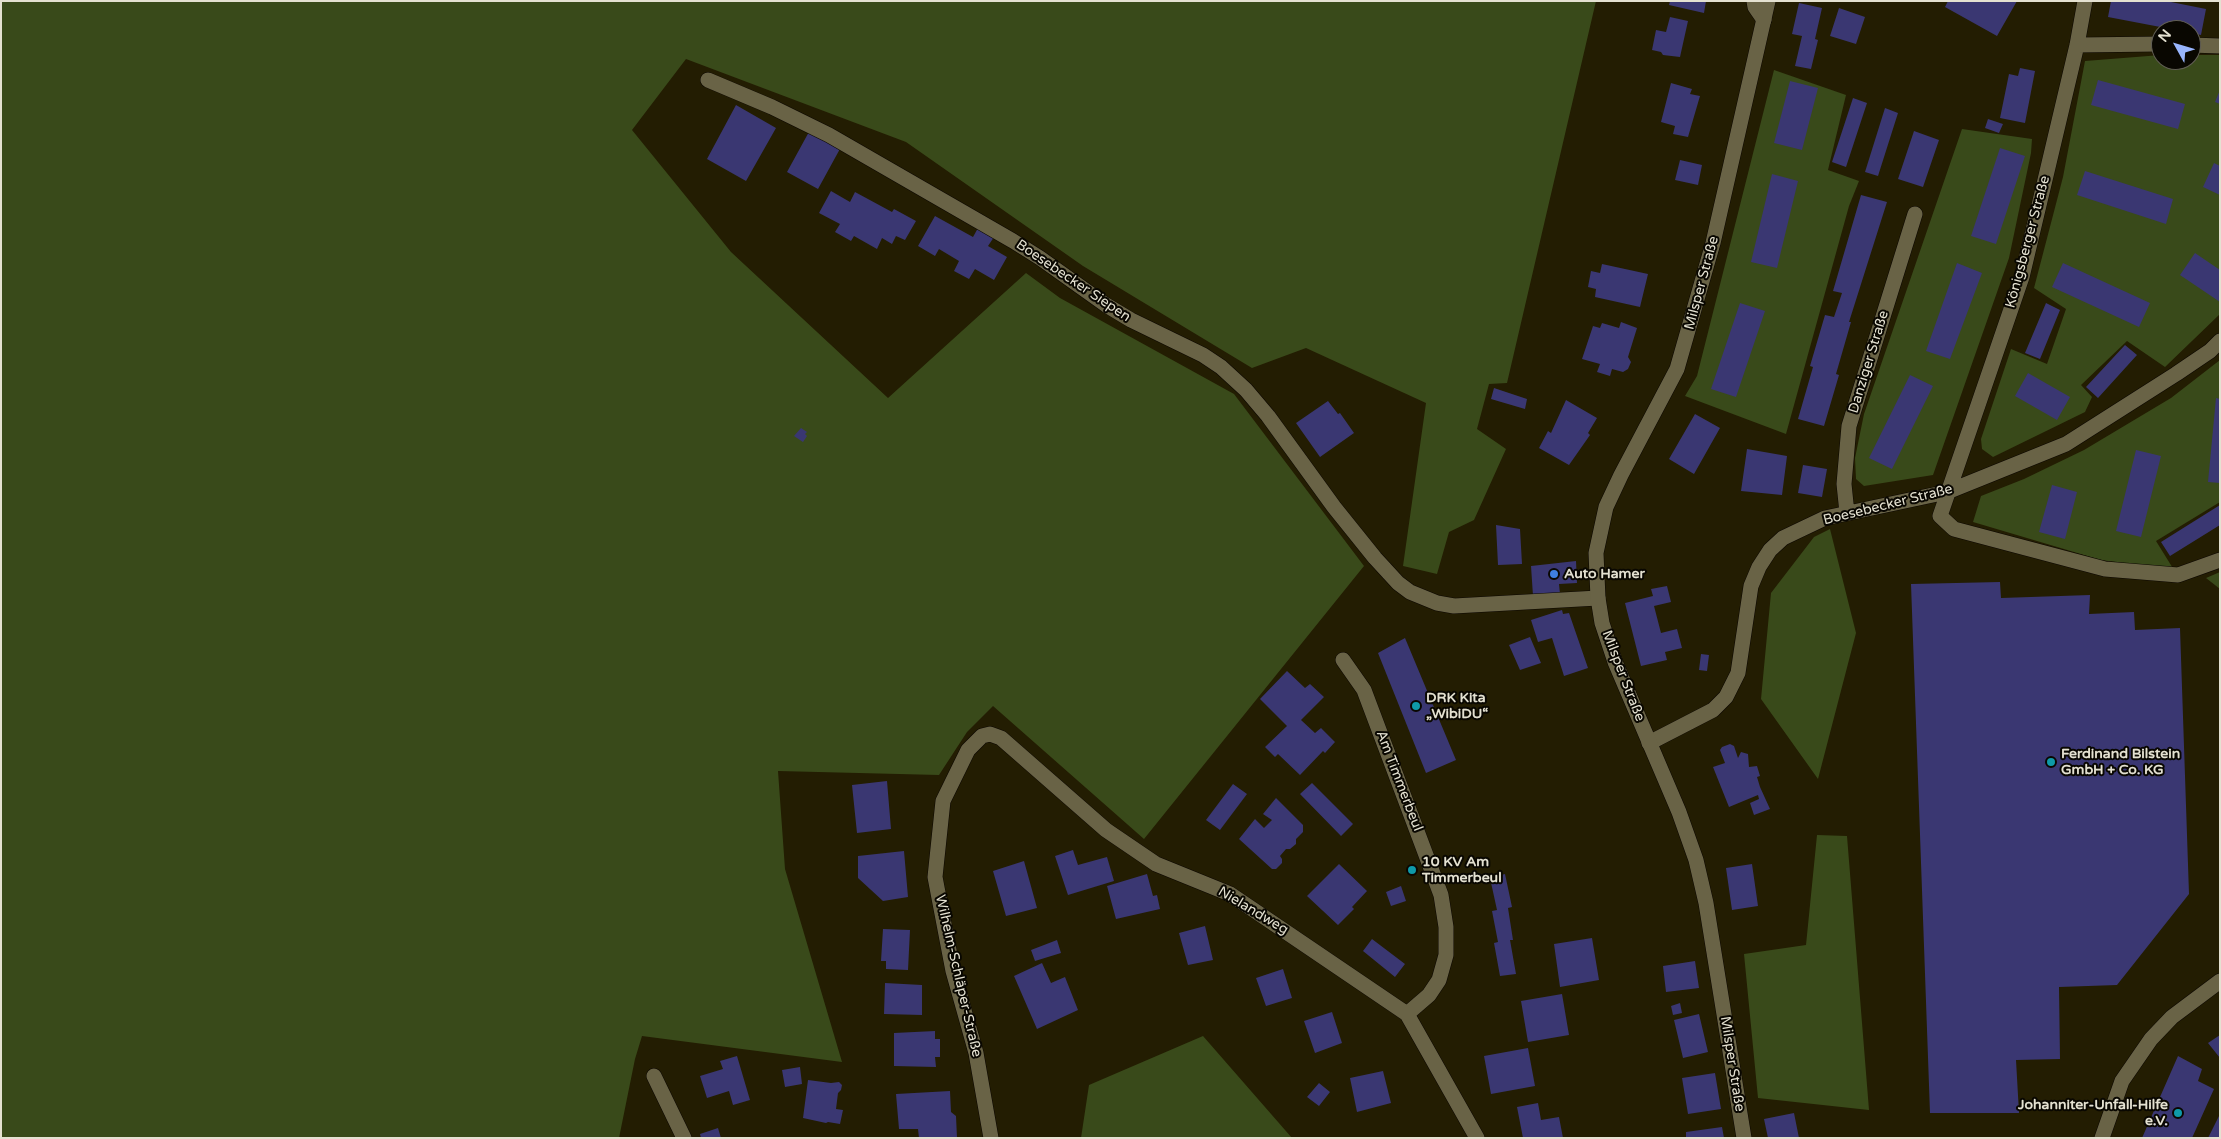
<!DOCTYPE html>
<html>
<head>
<meta charset="utf-8">
<style>
  body { margin:0 }
  #map { position:relative; width:2221px; height:1139px; overflow:hidden; background:#231d02; font-family:"Varela Round",sans-serif }
  canvas { display:block }
  .frame { position:absolute; inset:0; border:2px solid #e4e1d1; pointer-events:none }
  .north { position:absolute; left:2151px; top:20px; width:50px; height:50px; box-sizing:border-box; background:#090701; border:1px solid #615e54; border-radius:50%; rotate:309deg; font-size:14px; font-weight:700; line-height:20px; text-align:center; color:#e4e1d1 }
  .north::after { content:''; display:block; margin:auto; width:18px; height:22px; background:#98b5fd; clip-path:polygon(50% 0,100% 100%,50% 72%,0 100%) }
</style>
</head>
<body>
<div id="map">
<canvas width="2221" height="1139"></canvas>
<div class="frame"></div>
<div class="north">N</div>
</div>
<script>
const context = document.querySelector('canvas').getContext('2d');
context.lineJoin = 'round';
function fillPath(path, color) { context.fillStyle = color; context.fill(path, 'evenodd'); }
const shape = rows => new Path2D(rows.map(r => 'M' + r).join(''));
function stroke(path, color, width, dash) { context.strokeStyle = color; context.lineWidth = width; context.lineCap = dash ? 'butt' : 'round'; context.setLineDash(dash || []); context.stroke(path); }
function drawText(font, color, halo, rows, align = 'center') {
  context.font = font + ' "Varela Round",sans-serif'; context.lineWidth = 4; context.setLineDash([]); context.textBaseline = 'middle'; context.strokeStyle = halo; context.fillStyle = color; for (const [text, x, y, turn = 0] of rows) {
    context.save(); context.translate(x, y); context.rotate((+turn || 0) * Math.PI / 180); context.textAlign = isNaN(turn) ? turn : align; if (halo) context.strokeText(text, 0, 0); context.fillText(text, 0, 0); context.restore();
  }
}
fillPath(shape([
  [1,1,1596,1,1507,383,1489,384,1477,429,1506,449,1474,520,1449,532,1437,574,1403,566,1426,403,1306,348,1252,368,1083,266,906,142,686,59,632,130,731,252,888,398,1026,273,1060,298,1234,394,1364,566,1144,839,993,706,967,732,939,775,778,771,785,869,842,1062,642,1036,635,1059,619,1138,1,1138],
  [2161,55,2161,60,2191,60,2191,55,2220,55,2220,314,2165,367,2127,341,2081,385,2092,397,2085,412,1993,457,1982,449,1981,439,2011,349,2047,364,2066,309,2034,288,2063,177,2085,61],
  [1774,70,1846,95,1828,170,1859,181,1849,206,1786,434,1685,396,1697,376],
  [1962,129,2032,139,2031,153,2009,258,1933,475,1864,486,1856,479,1855,458,1864,414],
  [2220,360,2220,502,2156,541,2174,570,2101,560,1973,522,1981,496,2024,479,2084,450,2171,398],
  [1830,529,1856,633,1818,779,1761,699,1771,593,1814,537],
  [2220,572,2220,589,2206,578],
  [1817,835,1847,836,1869,1110,1758,1098,1744,954,1806,945],
  [1203,1036,1292,1138,1081,1138,1089,1085]
]), '#394a1a');
fillPath(shape([
  [1670,1,1706,1,1704,13,1669,5],
  [1948,1,2017,1,1997,36,1945,7],
  [2111,1,2166,1,2206,9,2201,35,2191,33,2191,30,2176,30,2108,17],
  [1799,3,1822,8,1815,39,1818,40,1811,69,1795,66,1802,36,1792,34],
  [1839,8,1865,17,1856,44,1830,36],
  [1670,17,1688,21,1680,57,1663,55,1661,52,1652,50,1656,30,1666,32],
  [2020,68,2035,71,2025,123,2000,118,2009,74,2018,76],
  [2098,80,2185,104,2178,129,2091,105],
  [1790,81,1818,88,1802,150,1774,143],
  [1671,83,1692,89,1690,94,1700,96,1688,137,1673,134,1675,126,1661,122],
  [2220,90,2220,104,2215,102],
  [1853,98,1867,103,1846,167,1832,162],
  [736,105,776,128,746,181,707,159],
  [1885,108,1898,113,1878,176,1865,172],
  [1988,119,2003,124,1999,133,1985,128],
  [810,130,841,147,818,189,787,172],
  [1914,131,1939,140,1923,187,1898,179],
  [2000,148,2025,156,1996,244,1971,236],
  [1680,160,1702,165,1698,185,1675,180],
  [2214,163,2220,166,2220,195,2203,187],
  [2085,171,2173,199,2166,224,2077,195],
  [1772,174,1798,181,1777,268,1751,262],
  [831,191,850,202,855,192,892,212,894,209,916,221,905,240,896,236,892,244,882,238,877,249,854,236,851,241,835,232,840,224,819,213],
  [1861,195,1887,202,1849,322,1851,322,1836,374,1839,375,1824,426,1798,419,1813,367,1810,366,1825,315,1834,317,1842,293,1833,291],
  [935,216,973,237,978,228,994,237,988,246,1007,257,994,280,975,269,969,279,954,271,959,261,939,249,935,256,918,246],
  [2195,253,2220,270,2220,302,2180,275],
  [1957,263,1982,273,1950,359,1926,351],
  [2063,263,2150,303,2139,327,2052,287],
  [1602,264,1648,274,1640,307,1595,297,1596,289,1588,287,1591,271,1600,273],
  [1740,303,1765,311,1736,397,1711,389],
  [2046,303,2060,310,2040,359,2025,353],
  [1621,322,1637,328,1628,357,1631,362,1628,369,1623,372,1612,369,1610,376,1597,372,1600,364,1582,359,1593,326,1600,328,1602,323,1619,328],
  [2125,345,2137,355,2098,398,2086,387],
  [2028,373,2070,397,2057,420,2015,396],
  [1910,375,1933,386,1892,469,1869,458],
  [1494,388,1527,399,1525,409,1491,399],
  [2216,398,2220,399,2220,483,2208,482],
  [1566,400,1597,418,1588,433,1590,435,1569,465,1539,448,1548,431,1551,433],
  [1328,401,1338,414,1340,413,1354,433,1320,457,1296,423],
  [1695,414,1720,428,1694,474,1669,459],
  [801,428,807,432,805,434,807,436,803,442,794,436],
  [1747,449,1787,456,1782,495,1741,491],
  [2136,450,2161,456,2141,537,2116,531],
  [1803,465,1827,469,1822,497,1798,493],
  [2052,485,2077,492,2065,539,2039,532],
  [2220,505,2220,525,2170,556,2161,542],
  [1496,525,1520,529,1522,564,1498,565],
  [1576,561,1577,583,1559,584,1560,594,1533,596,1531,566],
  [2000,582,2001,598,2090,595,2089,614,2134,612,2135,630,2180,628,2189,894,2117,985,2059,987,2060,1059,2016,1060,2019,1113,1930,1113,1911,584],
  [1667,586,1671,602,1654,606,1661,633,1677,629,1682,648,1665,652,1667,660,1641,666,1625,603,1653,596,1651,589],
  [1562,610,1563,614,1569,613,1588,668,1564,676,1552,638,1538,642,1531,620],
  [1530,637,1541,663,1520,670,1509,645],
  [1405,638,1456,760,1426,773,1378,653],
  [1701,654,1709,655,1707,671,1699,670],
  [1287,671,1305,688,1310,684,1324,697,1301,720,1315,733,1321,728,1335,742,1325,753,1323,751,1300,775,1278,754,1275,757,1265,747,1287,726,1260,699],
  [1730,744,1734,746,1738,758,1741,752,1748,754,1749,767,1757,766,1760,776,1757,777,1760,787,1770,809,1754,815,1750,803,1759,799,1758,795,1729,807,1713,767,1725,763,1720,750,1722,747],
  [887,781,891,829,857,833,852,785],
  [1312,783,1353,824,1341,836,1300,794],
  [1233,784,1247,794,1220,830,1206,820],
  [1276,798,1303,825,1303,832,1296,839,1296,844,1290,849,1286,849,1280,856,1282,859,1282,863,1276,869,1272,869,1239,839,1255,819,1264,828,1272,820,1263,814],
  [1073,850,1078,865,1107,857,1114,881,1068,895,1055,856],
  [904,851,908,897,883,901,858,878,858,856],
  [1024,861,1037,908,1006,916,993,871],
  [1339,864,1367,891,1352,907,1354,909,1338,925,1307,896],
  [1412,864,1416,872,1411,875,1407,867],
  [1752,864,1758,906,1732,910,1726,868],
  [1147,874,1153,896,1157,895,1160,909,1116,919,1107,886],
  [1505,874,1512,907,1508,908,1513,940,1510,940,1516,974,1500,976,1494,943,1498,942,1492,911,1497,910,1490,878],
  [1401,886,1406,901,1391,906,1386,892],
  [1205,926,1213,960,1188,965,1179,933],
  [883,929,910,930,908,970,886,969,886,961,881,961],
  [1592,938,1599,980,1560,987,1554,944],
  [1372,939,1405,964,1395,977,1363,951],
  [1057,940,1061,953,1035,961,1031,950],
  [1695,961,1699,988,1666,992,1663,966],
  [1042,963,1051,983,1065,977,1078,1010,1037,1029,1014,976],
  [1283,969,1292,998,1266,1006,1256,978],
  [885,983,922,985,922,1015,884,1014],
  [1562,994,1569,1035,1528,1042,1521,1001],
  [1680,1003,1682,1013,1673,1015,1671,1006],
  [1332,1012,1342,1043,1315,1053,1304,1021],
  [1699,1014,1708,1052,1683,1058,1674,1020],
  [935,1031,935,1039,940,1039,940,1057,935,1057,936,1067,894,1066,894,1033],
  [2220,1035,2220,1058,2208,1043],
  [1528,1048,1535,1086,1491,1094,1484,1056],
  [737,1056,750,1100,733,1105,729,1091,707,1098,700,1076,723,1069,720,1061],
  [2178,1056,2202,1069,2198,1081,2214,1089,2192,1138,2142,1138],
  [800,1067,802,1084,785,1087,782,1070],
  [1383,1071,1391,1103,1357,1112,1350,1078],
  [1715,1073,1721,1109,1688,1114,1682,1078],
  [808,1080,831,1083,839,1082,842,1085,841,1090,838,1093,836,1109,843,1110,840,1124,828,1122,826,1123,803,1118],
  [1319,1083,1330,1092,1319,1106,1307,1097],
  [950,1091,951,1112,956,1116,957,1138,919,1138,918,1129,899,1129,896,1094],
  [1538,1103,1541,1120,1559,1117,1563,1138,1523,1138,1517,1107],
  [1794,1113,1799,1138,1768,1138,1764,1119],
  [2220,1114,2220,1138,2208,1138],
  [1722,1127,1724,1138,1686,1138,1686,1132],
  [718,1128,721,1138,701,1138,700,1134]
]), '#3a3772');
const street = shape([
  [1754,1,1755,7,1764,20],
  [2085,1,2077,45,2022,277,1940,516,1954,529,2105,569,2178,575,2220,560],
  [2077,45,2161,44],
  [2191,45,2220,46],
  [708,80,772,107,829,135,1013,241,1040,258,1106,305,1131,320,1203,355,1221,367,1246,390,1268,416,1334,507,1375,558,1398,583,1410,592,1437,603,1454,606,1598,598],
  [1847,513,1844,484,1849,426,1915,214],
  [1343,660,1364,690,1441,895,1446,927,1446,955,1439,980,1429,995,1407,1014],
  [1649,743,1713,710,1726,697,1738,673,1751,586,1759,567,1770,550,1783,538,1825,518,1947,492,2066,444,2176,374,2210,351,2220,341],
  [654,1076,684,1138],
  [991,1138,976,1053,953,971,935,877,943,801,968,750,982,736,990,734,1001,738,1106,830,1156,864,1230,894,1407,1014,1477,1138],
  [2102,1138,2122,1081,2151,1039,2172,1017,2220,981]
]);
const secondary = shape([
  [1744,1138,1706,903,1696,860,1679,812,1615,662,1602,623,1598,598,1596,553,1606,507,1621,475,1677,369,1713,243,1768,1]
]);
stroke(street, '#0c0700', 16);
stroke(secondary, '#0c0700', 16);
stroke(street, '#696346', 15);
stroke(secondary, '#696346', 15);
for (const [x, y, r, color] of [
  [1554,574,5,"#3f7fe0"],
  [1416,706,5,"#0f9aa8"],
  [2051,762,5,"#0f9aa8"],
  [1412,870,5,"#0f9aa8"],
  [2178,1113,5,"#0f9aa8"]
]) { const dot = new Path2D(); dot.arc(x, y, r, 0, 2 * Math.PI); context.fillStyle = color; context.fill(dot); stroke(dot, '#090701', 2); }
drawText('14px', '#e4e1d1', '#090701', [
  ["Königsberger Straße",2028,242,-75],
  ["Boesebecker Siepen",1073,281,34],
  ["Milsper Straße",1702,283,-75],
  ["Danziger Straße",1869,362,-73],
  ["Boesebecker Straße",1888,505,-14],
  ["Milsper Straße",1623,676,69],
  ["Am Timmerbeul",1399,781,69],
  ["Nielandweg",1253,911,31],
  ["Wilhelm-Schläper-Straße",958,976,77],
  ["Milsper Straße",1732,1064,81]
]);
drawText('bold 14px', '#e4e1d1', '#090701', [
  ["Auto Hamer",1564,574],
  ["DRK Kita",1426,698],
  ["„WibiDU“",1426,714],
  ["Ferdinand Bilstein",2061,754],
  ["GmbH + Co. KG",2061,770],
  ["10 KV Am",1422,862],
  ["Timmerbeul",1422,878],
  ["Johanniter-Unfall-Hilfe",2168,1105,"right"],
  ["e.V.",2168,1121,"right"]
], 'left');
</script>
</body>
</html>
